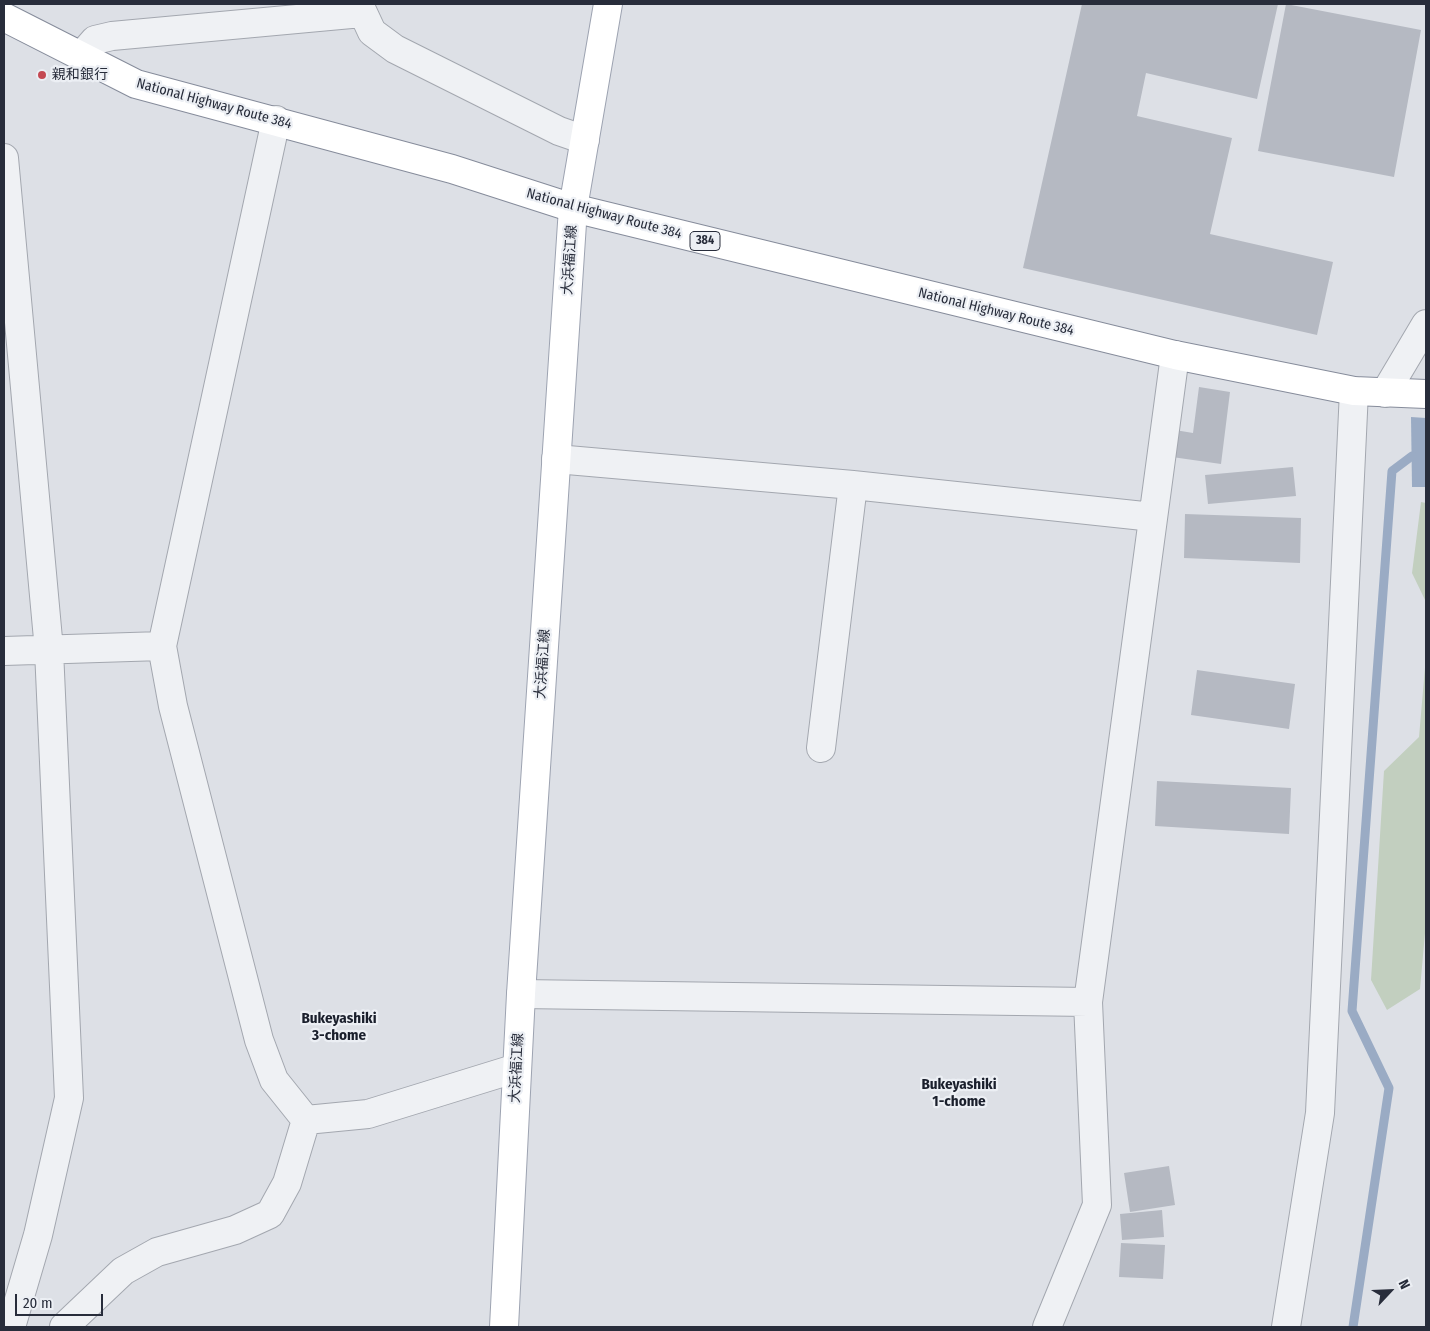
<!DOCTYPE html>
<html>
<head>
<meta charset="utf-8">
<style>
  body { margin:0 }
  #map { position:relative; width:1430px; height:1331px; overflow:hidden; background:#dde0e6; font-family:"Fira Sans Condensed",sans-serif }
  canvas { display:block }
  .frame { position:absolute; inset:0; border:5px solid #282d3b; pointer-events:none }
  .north { position:absolute; left:1365px; top:1266px; width:50px; height:50px; -webkit-text-stroke:4px #eceff4; paint-order:stroke; rotate:65deg; font-size:14px; font-weight:700; line-height:20px; text-align:center; color:#282d3b }
  .north::after { content:''; display:block; margin:auto; width:18px; height:22px; background:#282d3b; clip-path:polygon(50% 0,100% 100%,50% 72%,0 100%) }
  .scale { position:absolute; left:15px; top:1294px; width:88px; height:22px; box-sizing:border-box; border:2px solid #282d3b; border-top:0; padding-left:6px; font-size:15px; line-height:18px; white-space:nowrap; color:#282d3b; -webkit-text-stroke:4px #eceff4; paint-order:stroke }
</style>
</head>
<body>
<div id="map">
<canvas width="1430" height="1331"></canvas>
<div class="frame"></div>
<div class="north">N</div>
<div class="scale">20 m</div>
</div>
<script>
const context = document.querySelector('canvas').getContext('2d');
context.lineJoin = 'round';
function fillPath(path, color) { context.fillStyle = color; context.fill(path, 'evenodd'); }
const shape = rows => new Path2D(rows.map(r => 'M' + r).join(''));
function stroke(path, color, width, dash) { context.strokeStyle = color; context.lineWidth = width; context.lineCap = dash ? 'butt' : 'round'; context.setLineDash(dash || []); context.stroke(path); }
function drawText(font, color, halo, rows, align = 'center') {
  context.font = font + ' "Fira Sans Condensed","Noto Sans JP",sans-serif'; context.lineWidth = 4.5; context.setLineDash([]); context.textBaseline = 'middle'; context.strokeStyle = halo; context.fillStyle = color; for (const [text, x, y, turn = 0] of rows) {
    context.save(); context.translate(x, y); context.rotate((+turn || 0) * Math.PI / 180); context.textAlign = isNaN(turn) ? turn : align; if (halo) context.strokeText(text, 0, 0); context.fillText(text, 0, 0); context.restore();
  }
}
fillPath(shape([
  [1421,502,1426,503,1426,602,1412,573],
  [1426,656,1426,922,1420,989,1387,1010,1371,980,1384,771,1419,737]
]), '#c2cfbf');
fillPath(shape([
  [1411,417,1426,418,1426,487,1412,487]
]), '#9aabc4');
stroke(shape([
  [1353,1327,1389,1088,1352,1011,1392,471,1412,456]
]), '#9aabc4', 9);
fillPath(shape([
  [1082,4,1278,4,1257,99,1146,73,1137,116,1232,138,1210,234,1333,262,1317,335,1023,268],
  [1286,4,1421,30,1394,177,1258,151],
  [1199,387,1230,392,1221,464,1172,457,1175,430,1193,433],
  [1293,467,1296,496,1208,504,1205,475],
  [1185,514,1301,518,1300,563,1184,558],
  [1197,670,1295,684,1289,729,1191,715],
  [1157,781,1291,788,1289,834,1155,826],
  [1169,1166,1175,1205,1130,1212,1124,1173],
  [1162,1210,1164,1237,1122,1240,1120,1214],
  [1121,1243,1165,1245,1163,1279,1119,1277]
]), '#b5b9c2');
const minor = shape([
  [359,4,372,32,395,49,559,131,585,140],
  [81,56,95,40,112,36,362,13],
  [276,120,162,646,173,706,259,1040,274,1080,306,1120,368,1114,517,1068],
  [4,158,49,650,69,1098,38,1235,11,1327],
  [1385,393,1426,324],
  [556,459,853,485,1153,517],
  [4,651,162,646],
  [821,748,853,485],
  [521,994,1088,1002],
  [64,1327,123,1271,157,1252,235,1230,270,1214,287,1183,306,1120],
  [1047,1327,1097,1205,1088,1002,1175,355],
  [1286,1327,1320,1113,1354,391]
]);
const major = shape([
  [504,1327,521,994,573,208,608,4]
]);
const highway = shape([
  [4,17,136,84,452,169,573,208,1175,355,1354,391,1426,394]
]);
stroke(minor, '#a3a7af', 30);
stroke(major, '#9da3b1', 30);
stroke(highway, '#868c9b', 30);
stroke(minor, '#eff1f4', 28);
stroke(major, '#fff', 28);
stroke(highway, '#fff', 28);
for (const [x, y, r, color] of [
  [42,75,5,"#c44952"]
]) { const dot = new Path2D(); dot.arc(x, y, r, 0, 2 * Math.PI); context.fillStyle = color; context.fill(dot); stroke(dot, '#eceff4', 2); }
for (const [x, y, w] of [
  [705,241,30]
]) { const box = new Path2D(); box.roundRect(x - w / 2, y - 9.5, w, 19, 4); context.fillStyle = '#eceff4'; context.fill(box); stroke(box, '#282d3b', 1); }
drawText('bold 12px', '#282d3b', null, [
  ["384",705,241]
]);
drawText('14px', '#282d3b', '#eceff4', [
  ["親和銀行",52,75]
], 'left');
drawText('14px', '#282d3b', '#eceff4', [
  ["National Highway Route 384",214,104,15],
  ["National Highway Route 384",604,214,15],
  ["大浜福江線",570,260,-86],
  ["National Highway Route 384",996,312,14],
  ["大浜福江線",543,664,-86],
  ["大浜福江線",517,1068,-87]
]);
drawText('bold 15px', '#1a1f2c', '#eceff4', [
  ["Bukeyashiki",339,1019],
  ["3-chome",339,1036],
  ["Bukeyashiki",959,1085],
  ["1-chome",959,1102]
]);
</script>
</body>
</html>
